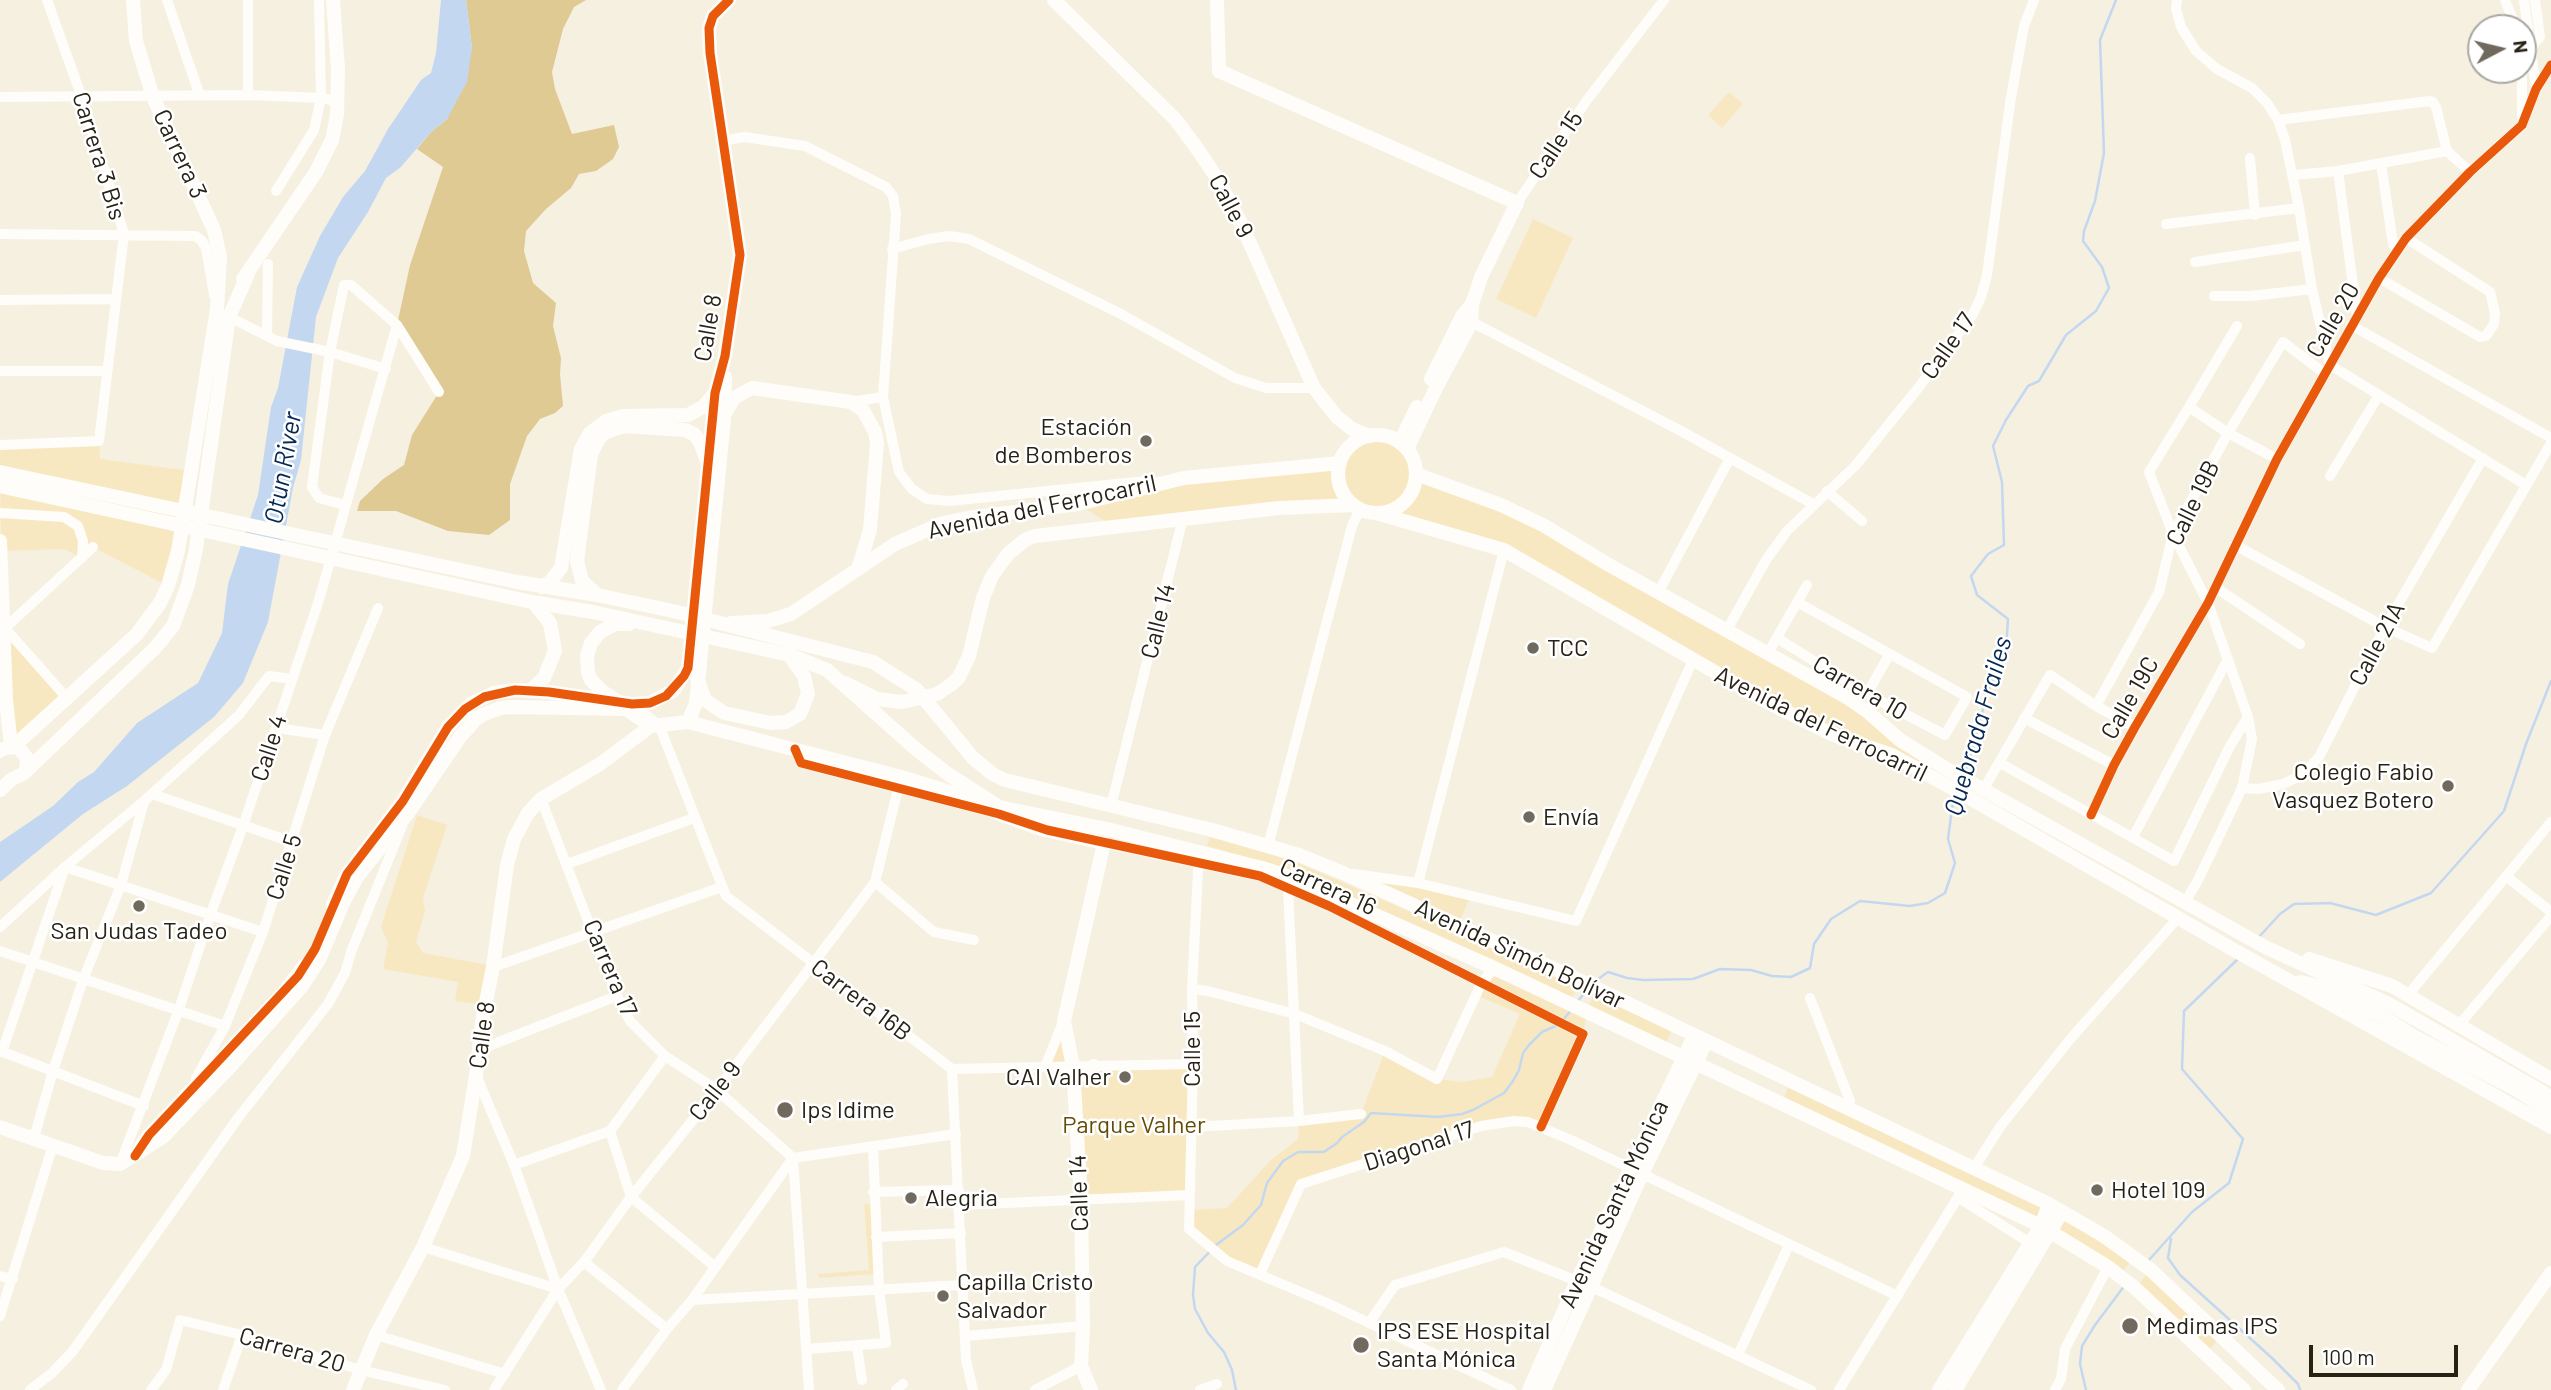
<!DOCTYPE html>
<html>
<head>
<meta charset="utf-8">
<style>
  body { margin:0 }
  #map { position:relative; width:2551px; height:1390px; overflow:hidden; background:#f6f0e1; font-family:Barlow,sans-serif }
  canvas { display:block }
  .north { position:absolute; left:2467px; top:14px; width:70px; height:70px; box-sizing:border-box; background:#fff; border:2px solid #a9a7a2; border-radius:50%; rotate:83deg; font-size:19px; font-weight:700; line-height:28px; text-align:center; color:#272216 }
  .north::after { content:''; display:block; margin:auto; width:24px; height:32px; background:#6f6a5d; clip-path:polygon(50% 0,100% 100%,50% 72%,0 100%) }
  .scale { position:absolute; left:2309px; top:1345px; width:149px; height:32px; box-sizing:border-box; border:4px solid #272216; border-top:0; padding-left:9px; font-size:21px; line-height:24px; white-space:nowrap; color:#272216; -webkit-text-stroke:5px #fff; paint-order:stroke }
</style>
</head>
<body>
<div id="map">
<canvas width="2551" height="1390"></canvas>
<div class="north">N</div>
<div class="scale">100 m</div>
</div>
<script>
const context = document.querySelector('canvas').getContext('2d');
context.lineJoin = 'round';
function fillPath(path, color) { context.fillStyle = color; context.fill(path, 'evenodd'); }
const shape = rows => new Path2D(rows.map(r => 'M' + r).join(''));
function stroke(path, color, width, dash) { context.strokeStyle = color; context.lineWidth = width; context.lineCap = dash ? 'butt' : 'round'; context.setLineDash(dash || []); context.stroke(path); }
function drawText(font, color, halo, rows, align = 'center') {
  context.font = font + ' Barlow,sans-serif'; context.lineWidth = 5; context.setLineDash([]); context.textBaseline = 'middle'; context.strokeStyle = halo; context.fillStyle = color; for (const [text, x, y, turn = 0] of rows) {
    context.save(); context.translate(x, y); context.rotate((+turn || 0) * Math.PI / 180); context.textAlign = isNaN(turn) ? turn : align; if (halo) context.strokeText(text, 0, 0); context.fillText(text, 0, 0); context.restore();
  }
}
fillPath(shape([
  [1729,92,1743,104,1722,128,1708,115],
  [1533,219,1573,238,1536,318,1496,299],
  [1380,435,1390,437,1407,449,1412,457,1416,475,1501,505,1768,653,1900,740,1911,755,1930,766,1929,770,1831,734,1504,550,1360,509,1113,526,1078,504,1184,478,1340,463,1346,450,1356,441,1369,436],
  [99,441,100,459,191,471,168,586,83,542,82,558,64,549,1,551,0,445],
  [5,628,66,697,13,747],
  [417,815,447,825,423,898,425,911,416,942,423,953,488,965,480,1004,455,1001,458,982,383,969,388,943,381,927],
  [1210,837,1296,862,1578,985,1571,999,1263,862,1207,846],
  [1343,873,1471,895,1458,925],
  [1494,968,1587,1012,1583,1034,1541,1127,1528,1123,1481,1126,1301,1184,1260,1274,1227,1261,1189,1229,1190,1210,1227,1208,1271,1160,1298,1139,1299,1121,1361,1114,1385,1051,1437,1079,1462,1082,1492,1077,1520,1014,1476,995],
  [1595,993,1672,1030,1666,1043,1588,1007],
  [1064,1021,1073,1067,1193,1064,1190,1195,1081,1201,1073,1067,1045,1067],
  [1788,1088,2047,1210,2043,1221,1784,1098],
  [864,1204,870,1204,875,1274,819,1278,818,1274,869,1270],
  [2060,1216,2130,1262,2123,1271,2054,1228],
  [2146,1275,2217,1341,2210,1348,2139,1284]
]), '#f8e8c2');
fillPath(shape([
  [466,0,586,0,574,7,563,29,552,72,555,89,572,134,614,125,619,147,613,159,596,171,579,174,571,188,546,209,526,231,524,251,533,283,556,303,553,326,561,358,560,374,563,406,555,413,540,419,527,436,510,484,510,520,489,535,448,531,396,511,357,511,360,501,383,479,404,465,412,435,439,392,397,325,410,265,443,167,417,149,430,133,447,119,472,48]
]), '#dfca93');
fillPath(shape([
  [441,0,466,0,472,48,467,82,447,119,430,133,401,167,386,178,368,212,338,258,316,317,301,460,293,488,268,622,243,683,214,717,127,786,83,814,0,882,0,842,53,806,78,782,94,772,137,723,198,683,222,633,228,584,258,495,271,407,278,388,297,287,320,236,343,197,365,171,388,129,421,80,431,73,436,53]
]), '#c3d8f0');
stroke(shape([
  [1964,773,1969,763,1987,694,2006,648,2008,619,1977,595,1971,576,1988,554,2004,545,2002,482,1993,446,2006,420,2028,386,2039,381,2066,335,2096,311,2109,288,2102,267,2083,241,2084,231,2095,201,2104,153,2100,40,2116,0],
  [2258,938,2280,914,2294,904,2330,903,2376,915,2431,893,2504,811,2526,744,2551,681],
  [1594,982,1608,972,1627,978,1643,980,1693,979,1720,969,1751,970,1772,976,1791,977,1810,968,1814,944,1831,919,1860,901,1910,906,1928,903,1945,893,1955,863,1948,839,1954,794],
  [1578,1001,1587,990],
  [1563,1020,1572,1009],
  [2171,1239,2168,1258,2180,1275,2272,1358,2298,1384,2300,1390],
  [2149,1260,2192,1212,2229,1183,2243,1139,2182,1069,2184,1011,2239,958],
  [1236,1390,1232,1370,1224,1352,1208,1333,1195,1309,1193,1295,1195,1267,1216,1245,1243,1225,1261,1205,1267,1183,1283,1161,1298,1152,1324,1152,1337,1143,1342,1137,1364,1122,1371,1113,1438,1117,1462,1114,1473,1110,1504,1093,1513,1081,1519,1070,1523,1053,1529,1045,1542,1032,1558,1025],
  [2086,1390,2080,1364,2082,1346,2095,1325,2125,1285]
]), '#c3d8f0', 2.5);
stroke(shape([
  [167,0,200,96],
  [248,0,248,95],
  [2177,0,2176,9,2181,27,2196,51,2217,69,2252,88,2267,103,2278,120,2285,140,2299,208,2312,289,2330,365,2526,485],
  [2505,0,2516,28],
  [2524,0,2536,88],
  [2530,48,2540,37,2535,0],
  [0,97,248,95,321,98,337,101],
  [2522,117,2522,70],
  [2278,120,2430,101,2433,102,2436,107,2447,151],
  [723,141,744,137,805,146,886,187,893,196,896,214,883,397,899,472,912,489,927,499,949,501,1146,481],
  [2250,158,2255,215],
  [2381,163,2393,244,2397,251],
  [2338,171,2357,315],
  [2293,175,2338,171,2447,151,2470,172],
  [276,191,314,130,321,98,319,0],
  [1517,203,1587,100,1664,0],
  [2166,224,2299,208],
  [0,234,195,236,201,240,206,248,214,295],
  [892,249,928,239,949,236,969,239,1121,314,1235,378,1266,388,1314,388],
  [2195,262,2305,245],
  [2379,278,2480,337,2486,336,2494,324,2495,313,2490,292,2406,238],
  [2214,296,2251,296,2312,289],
  [0,300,116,299],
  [229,317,277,341,330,352,386,369],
  [1468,320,1681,431,1813,504],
  [2351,325,2551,438],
  [2237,326,2189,407,2228,433,2277,459],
  [267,336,268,264],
  [0,371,107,371],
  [851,402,883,397],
  [0,445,99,441,124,234,82,98,47,0],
  [2330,476,2379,395],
  [1827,491,1862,521],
  [345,505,319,498,312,487,330,352,344,285,351,285,397,325,439,392],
  [0,513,64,517,78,526,83,541,82,558],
  [2235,545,2385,627,2432,648,2551,443],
  [2215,587,2300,644],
  [1658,593,1730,458],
  [1727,630,1766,560,1787,531,1855,466,1919,387,1973,314,1981,297,1987,275,2011,97,2024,26,2034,0],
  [1777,638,1867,694,1945,735,1967,697,1797,602],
  [1768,653,1807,585],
  [1867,694,1889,655],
  [66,697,5,628,93,547],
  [632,704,659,725,726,896,952,1069,1193,1064],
  [2096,706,2159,592,2173,534,2228,433,2283,342,2324,373],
  [2024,718,2114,765],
  [276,728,325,735],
  [795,749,801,763,999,814],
  [2000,763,2174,861,2230,746,2248,717],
  [2242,788,2258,789,2283,784,2302,775,2319,757,2385,627,2483,458],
  [1983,790,2050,675,2096,706,2135,727],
  [152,794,292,842],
  [541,799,617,996,630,1021,665,1056,717,1090,793,1158,956,1134],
  [1111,806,1183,518],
  [2091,815,2114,765,2135,727,2208,603,2277,459,2379,278,2406,238,2470,172,2522,125,2536,89,2551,65],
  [2133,837,2228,659],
  [1104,843,1260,876,1329,906,1583,1034,1541,1127],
  [1268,846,1352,526,1360,509],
  [1199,852,1192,989,1193,1064,1189,1229,1227,1261,1327,1303,1511,1390],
  [567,864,694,818],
  [1354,874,1418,883,1576,921,1693,660],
  [2506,876,2551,912],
  [875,882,934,932,974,940],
  [1418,883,1504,550],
  [1288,888,1299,1121],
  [2185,902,2198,880,2242,788,2252,739,2248,717,2208,603,2173,534,2149,472,2189,407],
  [0,927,65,867,144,801,239,715,269,676,292,679],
  [0,951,225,1026],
  [493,967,722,887],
  [1192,989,1208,991,1295,1014,1385,1051,1437,1079,1481,984,1494,968],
  [2408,995,2551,822],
  [1810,998,1850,1101,1846,1108],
  [2459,1025,2551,916],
  [478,1050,617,996],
  [0,1051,144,1106],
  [2,1052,65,867,263,932],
  [1045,1067,1063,1022],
  [952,1069,966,1360,973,1390],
  [476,1075,514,1165,558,1289,601,1390],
  [196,1078,225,1026,263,932,325,735,378,608],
  [1192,1127,1299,1121,1361,1114],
  [610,1131,631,1197,714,1266],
  [34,1138,53,1071,83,980,121,885,144,802],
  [793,1158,809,1390],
  [120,1164,178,1012,211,913,243,826,319,600,397,325],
  [514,1165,610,1131,665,1056],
  [1974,1168,2000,1127,2072,1037,2178,918],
  [873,1192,959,1190],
  [1959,1198,2030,1243],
  [960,1205,1190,1195],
  [876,1237,961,1233],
  [423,1247,558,1289],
  [584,1262,667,1329],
  [1260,1274,1301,1184,1481,1126,1514,1121,1528,1122,1571,1140,1898,1296],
  [0,1276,13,1279],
  [692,1300,962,1285],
  [0,1316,53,1145],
  [1369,1323,1395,1285,1504,1252,1592,1287,1811,1390],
  [376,1335,505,1374],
  [965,1336,1083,1326],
  [857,1347,862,1380],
  [807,1349,886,1343,879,1289,873,1147],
  [1738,1355,1789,1245],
  [30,1390,52,1373,73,1351,238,1118,328,1004,345,973,351,952,402,826],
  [151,1390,166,1370,180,1320,242,1335,361,1370,445,1390],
  [223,1390,242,1335],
  [494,1390,558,1289,584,1262,631,1197,717,1090,875,882,901,777],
  [622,1390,667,1329,692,1300,793,1158],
  [896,1390,903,1384],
  [1035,1390,1081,1366],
  [1200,1390,1217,1384],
  [1839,1390,1963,1189],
  [2055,1390,2061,1379,2065,1349,2108,1267]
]), '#fefdfa', 10);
stroke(shape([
  [1054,0,1176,120,1198,150,1219,181,1241,223,1314,388,1337,417,1352,429,1369,436],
  [1217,0,1219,71,1517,203,1482,275,1472,304,1471,323,1436,388,1407,449],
  [243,279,316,172,332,140,337,115,338,69,333,0],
  [1431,379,1462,316,1472,304],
  [726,412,734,398,752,388,851,402,863,410,875,432,877,443,870,530,858,569],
  '1338 474a39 39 0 1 1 78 0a39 39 0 1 1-78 0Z',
  [1400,442,1417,407],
  [1416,474,1501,505,1543,525,1609,565,1848,698,1867,711,1900,740,1950,771,2265,947,2389,1004,2551,1097],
  [1376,513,1504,550,1765,701,1831,734,1892,755,1966,796,2234,950,2551,1127],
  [0,541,6,700,11,746],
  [731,623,768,621,791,614,895,544,943,523,968,518,1078,504,1184,478,1340,463],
  [845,683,877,699,902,702,937,694,952,684,959,677,969,656,983,598,992,576,1008,554,1025,540,1035,536,1279,508,1353,505],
  [688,722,696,703,724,419,725,377],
  [13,747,137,634,160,603,168,586,178,551,191,471,217,309,220,257,214,230,153,97,136,41,133,0],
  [0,751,7,747,19,748,27,758,26,770],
  [0,790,12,779,23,774,155,648,173,626,188,585,196,549,229,317,248,274],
  [333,904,347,874,403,801,448,727,472,703,494,693,515,690,549,692,632,704,650,703,674,690,688,668,715,393,725,356,740,255,710,53,709,28,713,16,729,0],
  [2309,959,2392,986,2551,1079],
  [2301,982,2321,987,2380,1015,2415,1037,2517,1090,2551,1112],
  [1074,1081,1082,1073,1094,1066],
  [0,1127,103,1163,120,1164,164,1136,227,1070,302,986,319,960,343,903,357,877,408,813,460,737,475,720,482,715,500,708,512,707,626,709,651,726,688,722,901,777,999,807,999,814,1041,829,1104,843,1064,1021,1073,1067,1081,1201,1083,1326,1081,1366,1091,1390],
  [140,1148,149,1135,283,993,304,966],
  [353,1390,376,1335,423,1247,463,1156,476,1075,482,1022,493,967,507,865,514,839,528,813,541,799,600,764,651,726],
  [1529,1390,1576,1283,1694,1036],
  [1544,1390,1642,1174,1706,1042],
  [1939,1390,2041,1226,2049,1204],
  [1955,1390,2062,1212],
  [2468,1390,2551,1273]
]), '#fefdfa', 14);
stroke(shape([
  [0,472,517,582,597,595,673,611,873,662,917,690,973,758,994,775,1005,780,1212,830,1299,855,1343,873,1581,981,2049,1204,2104,1236,2151,1270,2278,1390],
  [0,486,532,602,593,612,790,655,827,670,917,750,948,774,999,807,1107,829,1262,868,1290,877,1494,968,2041,1226,2108,1267,2135,1288,2244,1390],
  [542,587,550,582,561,568,581,449,590,433,606,421,623,416,688,415,703,407,715,393],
  [596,594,582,581,577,561,591,454,599,438,606,432,624,426,685,430,694,434,700,442,707,461],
  [697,678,705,700,724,713,771,723,786,722,800,714,808,694,804,676,790,656],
  [530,691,544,678,555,651,550,623,533,602],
  [617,701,603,692,591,680,588,672,587,656,591,643,600,632,615,624,629,624]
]), '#fefdfa', 14);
stroke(shape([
  [795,749,801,763,999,814,1047,830,1260,876,1329,906,1583,1034,1541,1127],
  [2091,815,2114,765,2135,727,2208,603,2277,459,2379,278,2406,238,2470,172,2522,125,2536,89,2551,65],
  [135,1156,149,1135,298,976,315,949,347,874,403,801,448,727,465,709,484,697,515,690,549,692,632,704,650,703,666,696,684,676,688,668,715,393,725,356,740,255,710,53,709,28,713,16,729,0]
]), '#e8590c', 9);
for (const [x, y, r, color] of [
  [1146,441,7,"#6f6a5d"],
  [1533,648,7,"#6f6a5d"],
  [2448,786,7,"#6f6a5d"],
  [1529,817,7,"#6f6a5d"],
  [139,906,7,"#6f6a5d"],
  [1125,1077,7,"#6f6a5d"],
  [785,1110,9,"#6f6a5d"],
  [2097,1190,7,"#6f6a5d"],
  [911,1198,7,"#6f6a5d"],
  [943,1296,7,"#6f6a5d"],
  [2130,1326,9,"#6f6a5d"],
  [1361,1345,9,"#6f6a5d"]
]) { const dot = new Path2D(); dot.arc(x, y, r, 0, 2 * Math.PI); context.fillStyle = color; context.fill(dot); stroke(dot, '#fff', 2.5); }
drawText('24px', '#272216', '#fff', [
  ["Calle 15",1556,145,-56],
  ["Carrera 3",180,154,65],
  ["Carrera 3 Bis",99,156,73],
  ["Calle 9",1231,206,62],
  ["Calle 20",2333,320,-60],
  ["Calle 8",708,328,-80],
  ["Calle 17",1948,346,-55],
  ["Calle 19B",2193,503,-64],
  ["Avenida del Ferrocarril",1042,507,-12],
  ["Calle 14",1158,621,-76],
  ["Calle 21A",2377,644,-62],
  ["Carrera 10",1860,688,30],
  ["Calle 19C",2130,698,-60],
  ["Avenida del Ferrocarril",1821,724,26],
  ["Calle 4",269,748,-72],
  ["Calle 5",284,867,-72],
  ["Carrera 16",1328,887,25],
  ["Avenida Simón Bolívar",1520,954,25],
  ["Carrera 17",610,968,67],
  ["Carrera 16B",861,1000,37],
  ["Calle 8",482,1035,-82],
  ["Calle 15",1192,1049,-90],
  ["Calle 9",715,1091,-52],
  ["Diagonal 17",1419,1146,-18],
  ["Calle 14",1079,1193,-92],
  ["Avenida Santa Mónica",1614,1204,-65],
  ["Carrera 20",292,1350,16]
]);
drawText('24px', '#272216', '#fff', [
  ["Estación",1132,427,"right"],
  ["de Bomberos",1132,455,"right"],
  ["TCC",1547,648],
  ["Colegio Fabio",2434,772,"right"],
  ["Vasquez Botero",2434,800,"right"],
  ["Envía",1543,817],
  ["San Judas Tadeo",139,931,"center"],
  ["CAI Valher",1111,1077,"right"],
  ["Ips Idime",801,1110],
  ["Hotel 109",2111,1190],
  ["Alegria",925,1198],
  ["Capilla Cristo",957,1282],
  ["Salvador",957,1310],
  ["Medimas IPS",2146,1326],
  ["IPS ESE Hospital",1377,1331],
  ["Santa Mónica",1377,1359]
], 'left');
drawText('24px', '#644c06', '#fff', [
  ["Parque Valher",1134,1125]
]);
drawText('italic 26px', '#052952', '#fff', [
  ["Otun River",283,468,-80],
  ["Quebrada Frailes",1978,726,-74]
]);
</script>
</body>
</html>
